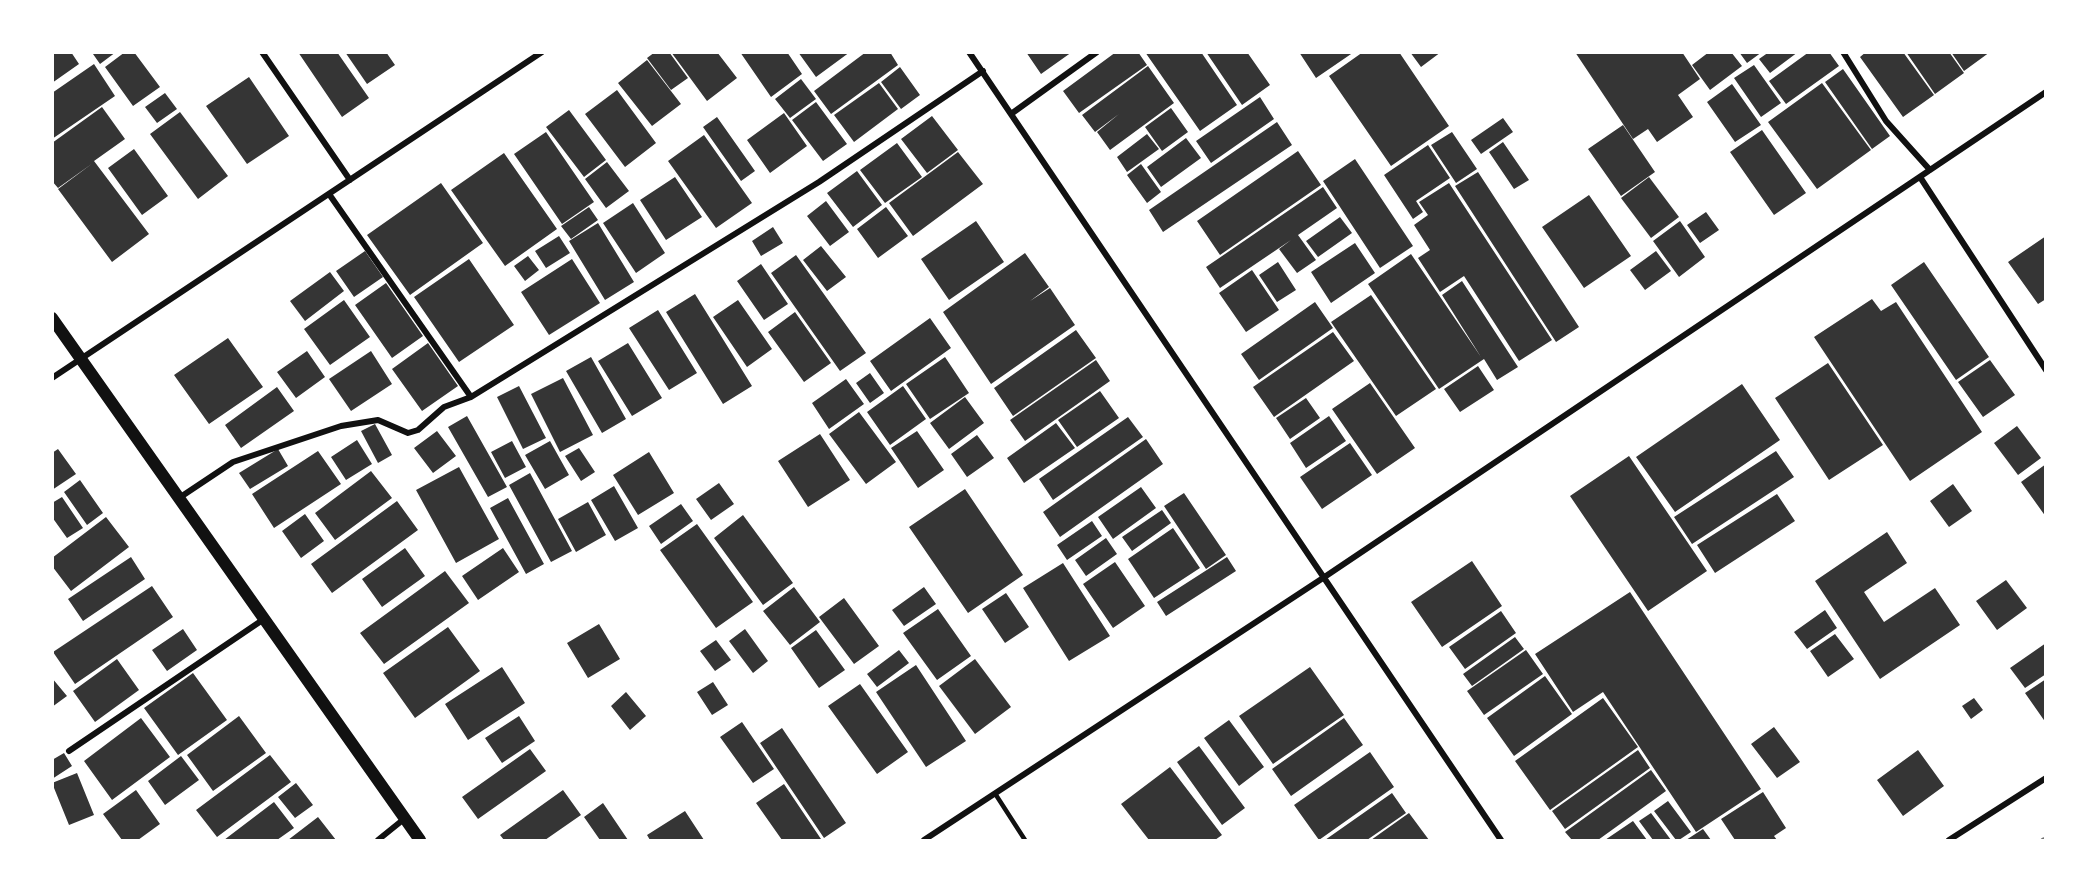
<!DOCTYPE html>
<html>
<head>
<meta charset="utf-8">
<style>
  body { margin:0 }
  #map { position:relative; width:2098px; height:893px; overflow:hidden; background:#fff; font-family:Rubik,sans-serif }
  canvas { display:block }
  .frame { position:absolute; inset:0; border:54px solid #fff; pointer-events:none }
</style>
</head>
<body>
<div id="map">
<canvas width="2098" height="893"></canvas>
<div class="frame"></div>
</div>
<script>
const context = document.querySelector('canvas').getContext('2d');
context.lineJoin = 'round';
function fillPath(path, color) { context.fillStyle = color; context.fill(path, 'evenodd'); }
const shape = rows => new Path2D(rows.map(r => 'M' + r).join(''));
function stroke(path, color, width, dash) { context.strokeStyle = color; context.lineWidth = width; context.lineCap = dash ? 'butt' : 'round'; context.setLineDash(dash || []); context.stroke(path); }
fillPath(shape([
  [52,52,71,52,79,64,52,83],
  [116,52,100,64,93,54,94,52],
  [125,52,134,52,160,87,133,106,105,67],
  [298,52,337,52,369,98,342,117],
  [345,52,386,52,395,65,367,84],
  [655,52,669,52,688,78,671,90,647,58],
  [671,52,717,52,737,78,707,101],
  [740,52,787,52,802,74,771,97],
  [798,52,850,52,816,77],
  [866,52,890,52,898,65,831,114,814,91],
  [1026,52,1072,52,1041,74],
  [1116,52,1138,52,1147,65,1079,113,1063,91],
  [1145,52,1201,52,1237,105,1200,131],
  [1206,52,1247,52,1270,85,1242,105],
  [1299,52,1354,52,1316,78],
  [1363,52,1399,52,1449,126,1391,166,1329,76],
  [1410,52,1441,52,1421,67],
  [1575,52,1682,52,1700,79,1678,95,1693,117,1657,142,1648,129,1633,139],
  [1709,52,1731,52,1742,66,1710,90,1692,65],
  [1739,52,1762,52,1747,63],
  [1769,52,1798,52,1770,73,1759,59],
  [1809,52,1829,52,1839,66,1786,104,1769,81],
  [1866,52,1903,52,1934,95,1903,117,1860,57],
  [1906,52,1949,52,1964,73,1935,94],
  [1951,52,1990,52,1964,71],
  [647,60,681,104,652,126,618,83],
  [94,64,115,96,52,139,52,93],
  [1754,65,1781,103,1761,117,1734,78],
  [1148,66,1174,103,1110,150,1097,132,1119,114,1095,132,1082,115],
  [900,67,920,95,901,109,881,82],
  [1843,69,1890,136,1872,149,1825,82],
  [249,77,289,136,247,164,206,106],
  [801,79,816,99,790,118,775,99],
  [879,83,898,109,854,142,834,115],
  [1822,83,1871,150,1817,189,1768,122],
  [1732,84,1761,125,1735,142,1707,102],
  [617,90,656,143,625,167,585,114],
  [165,93,177,109,157,123,145,107],
  [1260,97,1274,119,1211,163,1196,141],
  [816,102,847,144,823,161,792,120],
  [102,107,125,139,94,161,149,234,112,262,58,189,93,163,58,188,52,181,52,143],
  [1171,108,1188,132,1162,151,1145,127],
  [569,110,606,160,584,177,546,127],
  [180,112,228,176,198,199,150,134],
  [784,113,807,146,770,173,747,140],
  [932,116,958,150,927,173,901,139],
  [717,117,755,171,741,181,703,127],
  [1503,118,1513,132,1481,154,1471,140],
  [1277,122,1292,145,1163,232,1149,210],
  [1623,125,1655,172,1621,196,1588,149],
  [1762,130,1806,193,1774,215,1730,152],
  [546,132,594,202,562,224,514,154],
  [1452,132,1477,169,1456,183,1431,145],
  [1147,134,1159,149,1127,172,1117,157],
  [704,135,752,203,716,228,668,161],
  [1186,138,1201,158,1161,187,1147,167],
  [1503,142,1529,180,1514,189,1489,152],
  [897,143,922,177,885,203,860,170],
  [1428,145,1450,178,1416,201,1423,212,1413,219,1384,175],
  [134,149,168,196,142,215,108,168],
  [1298,151,1321,185,1220,255,1197,221],
  [958,152,983,184,913,236,889,203],
  [504,153,557,229,505,266,451,190],
  [1355,159,1413,246,1380,268,1323,181],
  [607,162,629,191,606,208,585,179],
  [1141,164,1161,192,1147,203,1127,175],
  [857,171,882,205,853,227,827,193],
  [1478,172,1579,327,1556,342,1455,186],
  [675,177,702,217,666,240,640,200],
  [1649,177,1679,217,1651,238,1621,198],
  [441,183,483,243,410,295,367,235],
  [1449,183,1552,340,1519,361,1464,276,1440,292,1418,258,1430,250,1414,225,1428,215,1419,202],
  [1323,187,1337,208,1298,235,1316,260,1297,273,1279,249,1291,240,1220,288,1206,267],
  [1589,195,1631,256,1584,288,1542,227],
  [826,201,849,232,830,246,807,216],
  [633,203,665,253,636,273,603,223],
  [589,207,598,220,571,239,561,226],
  [886,207,908,236,878,258,857,229],
  [1706,212,1719,230,1700,243,1687,225],
  [1340,217,1352,233,1318,257,1306,241],
  [976,221,1004,262,949,300,921,259],
  [1680,221,1705,257,1679,277,1653,241],
  [598,223,634,282,605,300,569,241],
  [773,227,783,243,761,256,752,241],
  [559,236,570,253,546,268,535,251],
  [2046,236,2046,299,2038,304,2008,262],
  [1355,243,1375,273,1331,303,1311,272],
  [821,246,846,277,827,291,803,260],
  [365,251,383,277,354,297,336,271],
  [1656,251,1671,271,1645,290,1630,270],
  [1025,253,1049,287,1030,301,1050,288,1075,325,991,384,943,312],
  [1411,254,1481,357,1442,295,1462,281,1518,367,1497,380,1484,359,1439,389,1368,284],
  [796,255,866,353,840,371,771,273],
  [528,256,539,270,525,281,514,266],
  [469,259,514,325,459,362,414,297],
  [572,259,600,303,549,335,521,292],
  [1278,262,1296,290,1277,302,1259,275],
  [1924,262,1989,357,1956,380,1891,285],
  [761,264,788,304,764,320,737,281],
  [1252,270,1279,310,1246,332,1219,293],
  [330,272,344,291,305,321,290,301],
  [386,283,423,336,392,358,355,305],
  [695,294,752,386,723,404,666,312],
  [1371,295,1436,389,1396,416,1331,322],
  [1872,299,1881,311,1896,302,1982,432,1910,481,1814,337],
  [344,300,370,337,330,365,304,329],
  [738,300,772,349,747,367,713,317],
  [1315,302,1333,328,1259,380,1241,354],
  [658,310,697,373,669,390,629,328],
  [795,312,831,363,804,382,768,332],
  [930,318,951,348,891,391,870,361],
  [1076,330,1096,358,1013,416,994,388],
  [1333,332,1354,361,1274,417,1253,387],
  [228,338,263,387,209,424,174,375],
  [428,343,458,386,422,411,392,369],
  [628,343,662,398,632,416,598,361],
  [307,351,325,377,296,398,277,372],
  [371,351,392,384,351,411,329,379],
  [591,357,626,419,602,433,566,371],
  [945,357,969,393,930,419,906,384],
  [1096,360,1110,381,1025,441,1010,420],
  [1990,360,2015,395,1983,417,1958,382],
  [1828,363,1883,445,1829,480,1775,398],
  [1478,366,1494,390,1460,412,1444,389],
  [870,373,884,393,870,403,856,383],
  [563,378,593,435,560,452,531,394],
  [846,379,864,404,829,429,812,403],
  [1370,383,1415,448,1377,474,1332,409],
  [1742,384,1780,440,1675,512,1636,457],
  [519,386,546,438,523,449,497,397],
  [903,386,926,419,890,445,867,412],
  [277,387,294,411,241,448,225,425],
  [1100,391,1119,418,1077,447,1058,420],
  [965,397,984,423,949,449,930,423],
  [1306,398,1320,418,1290,439,1276,418],
  [859,412,896,462,866,484,829,434],
  [467,416,507,487,488,497,448,427],
  [1329,416,1346,441,1306,468,1290,443],
  [1128,417,1143,437,1053,500,1039,479],
  [1056,423,1075,448,1024,483,1007,458],
  [375,424,392,455,378,463,361,431],
  [2017,426,2041,458,2018,475,1994,443],
  [437,431,456,456,433,473,414,448],
  [917,431,944,470,918,488,891,448],
  [820,434,850,480,808,507,778,461],
  [977,435,994,458,967,477,951,454],
  [1146,439,1163,464,1060,537,1043,512],
  [357,440,372,464,346,480,331,457],
  [512,441,526,467,505,478,491,452],
  [550,441,569,475,545,489,525,455],
  [1350,443,1372,475,1322,509,1300,477],
  [579,448,595,472,581,481,565,456],
  [58,449,76,474,52,490,52,453],
  [278,449,288,466,250,489,239,473],
  [318,451,341,484,274,528,252,494],
  [1776,451,1794,477,1692,544,1674,517],
  [649,452,674,493,638,515,613,475],
  [1629,456,1707,571,1648,611,1570,496],
  [2046,464,2046,517,2021,482],
  [459,467,499,539,456,563,416,490],
  [371,471,392,498,335,540,315,513],
  [530,473,572,551,551,562,509,485],
  [80,480,103,513,87,525,64,492],
  [719,483,734,504,711,520,696,499],
  [1953,484,1972,511,1949,527,1930,501],
  [614,486,638,528,615,541,591,500],
  [1141,487,1156,508,1113,539,1098,517],
  [965,489,1023,575,968,613,909,527],
  [1184,493,1226,555,1206,569,1164,506],
  [1777,494,1795,521,1715,573,1697,545],
  [62,497,83,528,67,538,52,517,52,503],
  [508,498,544,564,526,574,490,508],
  [397,501,418,530,332,593,311,564],
  [588,502,606,535,576,552,558,519],
  [681,504,693,521,661,544,649,526],
  [1162,510,1171,523,1132,551,1122,537],
  [305,514,324,541,301,558,282,531],
  [743,515,793,583,763,605,714,538],
  [106,517,129,547,71,591,52,566,52,558],
  [1092,521,1102,536,1067,560,1057,545],
  [697,524,753,602,716,628,660,550],
  [1173,528,1200,568,1154,598,1128,559],
  [1887,532,1907,563,1864,592,1884,622,1935,588,1960,625,1880,679,1815,581],
  [1106,538,1117,554,1086,576,1075,560],
  [405,548,425,576,382,607,362,579],
  [503,548,519,572,478,600,462,576],
  [131,557,145,579,83,621,68,599],
  [1227,557,1236,571,1166,616,1157,602],
  [1472,561,1502,606,1442,647,1411,602],
  [1115,562,1145,606,1113,628,1083,584],
  [1063,563,1110,636,1069,661,1023,588],
  [445,571,469,603,384,664,360,633],
  [2006,580,2027,608,1997,630,1976,601],
  [152,586,173,617,75,684,53,652],
  [794,587,820,622,790,645,763,611],
  [924,587,936,604,904,626,892,610],
  [1630,592,1761,789,1696,832,1603,692,1573,712,1535,654],
  [1006,593,1029,627,1005,643,982,609],
  [844,598,879,646,854,664,819,617],
  [938,609,971,656,937,680,903,633],
  [1825,610,1837,628,1807,649,1794,632],
  [1501,611,1516,633,1465,669,1449,647],
  [599,624,620,659,588,678,567,643],
  [448,627,480,671,415,718,383,673],
  [183,629,197,650,167,671,152,650],
  [745,629,768,661,753,673,729,641],
  [816,630,845,670,819,688,791,648],
  [1835,634,1854,659,1828,677,1810,651],
  [1515,637,1524,649,1472,686,1463,674],
  [716,640,731,660,715,671,700,651],
  [2046,643,2046,674,2025,688,2010,668],
  [899,650,909,663,877,687,867,674],
  [1526,650,1543,674,1484,715,1467,691],
  [117,659,139,690,95,722,73,691],
  [975,659,1011,707,975,734,939,686],
  [916,665,966,741,926,767,876,692],
  [502,667,525,703,468,740,445,704],
  [1310,667,1344,715,1273,764,1239,716],
  [193,673,227,720,178,755,144,708],
  [1545,676,1572,714,1514,756,1487,718],
  [52,678,67,696,52,707],
  [2046,679,2046,723,2025,693],
  [713,682,728,705,712,715,697,692],
  [860,684,908,752,877,774,828,706],
  [626,692,646,716,630,730,611,706],
  [1603,698,1638,747,1550,810,1515,761],
  [1974,698,1983,710,1971,719,1962,706],
  [239,716,266,753,213,791,187,755],
  [519,716,535,741,502,763,485,738],
  [141,718,170,757,112,800,84,761],
  [1344,718,1363,745,1291,796,1272,769],
  [1229,720,1264,767,1239,786,1204,738],
  [742,722,774,769,753,783,720,737],
  [1774,727,1800,762,1777,778,1751,744],
  [782,728,846,823,824,838,760,743],
  [1199,746,1245,808,1222,825,1177,762],
  [530,749,546,771,478,819,462,797],
  [1638,750,1650,768,1565,829,1552,811],
  [1918,750,1944,786,1903,816,1877,780],
  [1370,752,1394,787,1319,840,1294,805],
  [64,753,72,766,52,779,52,760],
  [270,755,291,782,217,837,196,810],
  [181,756,199,780,165,805,148,781],
  [1170,767,1222,835,1215,840,1149,840,1121,804],
  [1651,770,1666,791,1598,840,1572,840,1565,832],
  [77,773,94,815,69,825,52,783],
  [296,783,313,805,295,818,278,797],
  [784,784,821,839,818,840,782,840,756,803],
  [136,790,160,824,138,840,122,840,103,814],
  [563,790,581,815,545,840,504,840,500,835],
  [1763,792,1786,828,1774,836,1777,840,1735,840,1721,819],
  [1392,793,1406,813,1367,840,1325,840],
  [1668,801,1691,832,1679,840,1676,840,1654,811],
  [274,802,294,828,277,840,224,840],
  [603,803,628,840,600,840,584,817],
  [685,811,704,840,650,840,647,835],
  [1409,813,1429,840,1371,840],
  [1651,813,1671,840,1653,840,1639,821],
  [318,817,336,840,288,840],
  [1633,821,1647,840,1605,840],
  [1703,829,1711,840,1686,840]
]), '#353535');
stroke(shape([
  [996,795,1025,840]
]), '#111', 4.5);
stroke(shape([
  [262,52,350,180],
  [969,52,1501,840],
  [1843,52,1886,121,1930,170],
  [1011,114,1097,52],
  [1920,177,2046,370],
  [329,194,471,397],
  [52,378,542,52],
  [179,498,233,462,341,426,378,420,408,433,418,430,444,407,471,397,819,182,983,71],
  [69,751,264,619],
  [378,840,404,819],
  [924,840,1323,578,2046,92],
  [1949,840,2046,778]
]), '#111', 6);
stroke(shape([
  [52,318,420,840]
]), '#111', 12);
stroke(shape([
  [2043,840,2046,839]
]), '#707070', 4.5);
</script>
</body>
</html>
